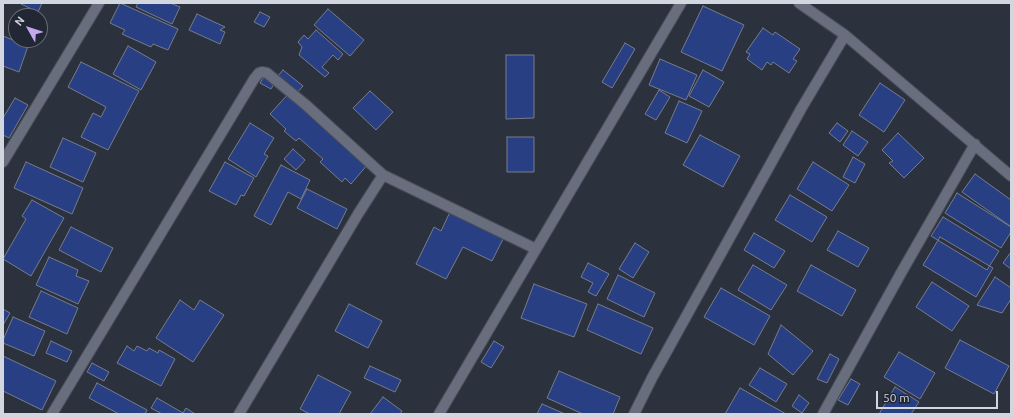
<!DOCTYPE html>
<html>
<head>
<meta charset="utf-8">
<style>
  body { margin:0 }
  #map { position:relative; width:1014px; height:417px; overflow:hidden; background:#2c313e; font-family:Ubuntu,sans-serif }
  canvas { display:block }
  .frame { position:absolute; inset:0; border:4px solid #d2d6de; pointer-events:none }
  .north { position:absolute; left:8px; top:8px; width:40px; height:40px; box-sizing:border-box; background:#222734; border:1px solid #686d78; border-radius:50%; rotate:309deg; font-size:11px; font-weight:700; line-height:16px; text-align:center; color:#d2d6de }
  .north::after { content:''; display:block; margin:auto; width:14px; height:18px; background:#c4a7f1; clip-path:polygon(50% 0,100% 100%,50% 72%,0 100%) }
  .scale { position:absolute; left:876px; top:391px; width:122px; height:18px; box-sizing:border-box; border:2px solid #d2d6de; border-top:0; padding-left:5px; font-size:12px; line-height:14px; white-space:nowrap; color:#d2d6de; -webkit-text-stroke:3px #222734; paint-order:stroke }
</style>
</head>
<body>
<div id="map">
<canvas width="1014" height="417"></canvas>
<div class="frame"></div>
<div class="north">N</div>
<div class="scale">50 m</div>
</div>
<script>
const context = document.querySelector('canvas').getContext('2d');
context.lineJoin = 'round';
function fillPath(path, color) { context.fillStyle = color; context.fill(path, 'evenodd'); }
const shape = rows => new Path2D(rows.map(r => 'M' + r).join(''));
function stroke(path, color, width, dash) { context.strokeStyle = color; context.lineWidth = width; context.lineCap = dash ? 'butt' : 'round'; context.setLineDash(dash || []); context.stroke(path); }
const building = shape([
  [22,3,42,3,38,12,21,4,22,3],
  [120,3,178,29,168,50,153,44,151,47,122,34,125,30,110,23,120,3],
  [138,3,170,3,180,7,172,24,136,7,138,3],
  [703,6,744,25,722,71,681,52,703,6],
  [328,9,364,40,350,56,314,25,328,9],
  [260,12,270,17,264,27,254,22,260,12],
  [197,14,225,27,220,30,225,32,220,44,189,30,197,14],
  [763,28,773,35,775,32,800,49,793,59,797,61,789,73,773,62,771,65,767,62,762,70,747,59,750,54,746,52,763,28],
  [316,30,343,54,338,60,333,55,322,67,329,73,325,77,299,55,302,47,298,42,304,35,308,39,316,30],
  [3,36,28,46,19,72,3,66,3,36],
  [625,43,635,49,612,88,602,82,625,43],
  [128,46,156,62,141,90,113,74,128,46],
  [506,55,534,55,534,118,506,119,506,55],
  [660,59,697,75,686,100,649,85,660,59],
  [81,62,139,91,108,150,81,137,93,113,101,117,106,107,68,87,81,62],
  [283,70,303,86,296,94,277,77,283,70],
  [703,70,724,82,709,107,689,96,703,70],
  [265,75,275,82,271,89,260,83,265,75],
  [880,83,905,100,884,132,859,115,880,83],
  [659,90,670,97,656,120,645,114,659,90],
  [370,91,393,112,376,130,353,108,370,91],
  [290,92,368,164,351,184,345,178,342,182,320,162,323,159,299,138,296,141,284,131,286,129,270,114,290,92],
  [15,98,28,105,9,138,3,135,3,118,15,98],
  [679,101,702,111,687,143,665,133,679,101],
  [250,123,274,138,264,154,268,156,256,177,228,159,250,123],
  [837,123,848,131,840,142,829,133,837,123],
  [852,131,868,142,858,156,843,145,852,131],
  [898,133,924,158,904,178,889,163,893,161,882,150,898,133],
  [700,135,740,156,723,187,683,165,700,135],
  [507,137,534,137,534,172,507,172,507,137],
  [63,138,96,153,83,182,50,167,63,138],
  [293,149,305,160,296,170,284,159,293,149],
  [853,157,865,164,855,183,843,177,853,157],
  [26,162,83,188,72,214,14,188,26,162],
  [225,162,254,178,244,196,241,195,236,205,209,191,225,162],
  [813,162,849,185,832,211,797,189,813,162],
  [281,165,310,180,301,199,288,192,271,225,254,216,281,165],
  [975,174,1011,200,1011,224,1010,226,962,192,975,174],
  [307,189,347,209,337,229,297,208,307,189],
  [957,193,1011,227,1011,232,1001,248,945,213,957,193],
  [790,195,827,217,812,242,775,220,790,195],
  [32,200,64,218,31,276,3,259,26,219,22,216,32,200],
  [450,212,503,239,492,261,463,247,446,279,416,264,434,227,441,231,450,212],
  [943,217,999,251,987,270,931,236,943,217],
  [71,227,113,248,101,272,59,250,71,227],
  [838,231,869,248,858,267,827,250,838,231],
  [754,233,785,251,774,268,744,250,754,233],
  [940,237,993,268,976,297,923,265,940,237],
  [635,243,649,252,633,278,619,269,635,243],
  [1011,252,1011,269,1003,263,1011,252],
  [49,257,78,270,76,276,89,281,78,304,36,285,49,257],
  [588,263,609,274,596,296,588,292,593,283,581,277,588,263],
  [753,265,787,285,771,310,738,290,753,265],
  [811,265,856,290,842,316,797,291,811,265],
  [618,275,655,293,644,317,607,299,618,275],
  [995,277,1011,288,1011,299,1002,313,977,305,995,277],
  [932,282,969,306,952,331,916,307,932,282],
  [534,284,587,304,574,337,521,318,534,284],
  [721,288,770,316,754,345,704,317,721,288],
  [41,291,78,308,67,334,29,317,41,291],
  [180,300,194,310,200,300,224,315,193,362,156,338,180,300],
  [349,304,382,321,368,348,335,331,349,304],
  [598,304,653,328,641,354,587,330,598,304],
  [3,309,10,313,3,325,3,309],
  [13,317,45,331,34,356,3,343,3,340,13,317],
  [781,325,813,351,793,375,768,354,781,325],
  [960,340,1009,366,994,394,945,368,960,340],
  [51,341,72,351,67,362,46,353,51,341],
  [494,341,504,347,491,368,481,362,494,341],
  [127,346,134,351,137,346,147,351,149,348,158,353,159,350,175,359,161,386,117,363,127,346],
  [899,352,935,373,920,399,884,377,899,352],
  [830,354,839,359,827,383,817,379,830,354],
  [3,356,56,381,42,410,3,391,3,356],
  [92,363,109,372,104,381,87,372,92,363],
  [370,366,401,380,395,392,364,378,370,366],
  [760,368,787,384,776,402,749,385,760,368],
  [559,371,620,397,613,414,583,414,547,398,559,371],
  [318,375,351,392,339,414,310,414,300,409,318,375],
  [851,379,860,384,848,405,838,400,851,379],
  [97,383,147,410,145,414,119,414,89,398,97,383],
  [895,387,919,402,911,414,879,414,895,387],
  [740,388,786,414,725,414,740,388],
  [799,395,809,403,802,413,792,406,799,395],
  [383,397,402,411,400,414,370,414,383,397],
  [157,398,183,413,186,408,195,414,162,414,151,408,157,398],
  [542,404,565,414,537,414,542,404]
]);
fillPath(building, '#283f83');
stroke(building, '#767c8b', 1);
const minor = shape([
  [799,3,845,35,1011,176],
  [3,162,99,3],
  [52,414,254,79,259,73,262,72,267,73,306,105,383,175,536,249],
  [239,414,358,214,383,175],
  [439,414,681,3],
  [634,414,652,378,801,109,845,35],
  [823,414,901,273,975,144]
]);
stroke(minor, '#494e59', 12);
stroke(minor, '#686e7d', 10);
</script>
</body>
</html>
